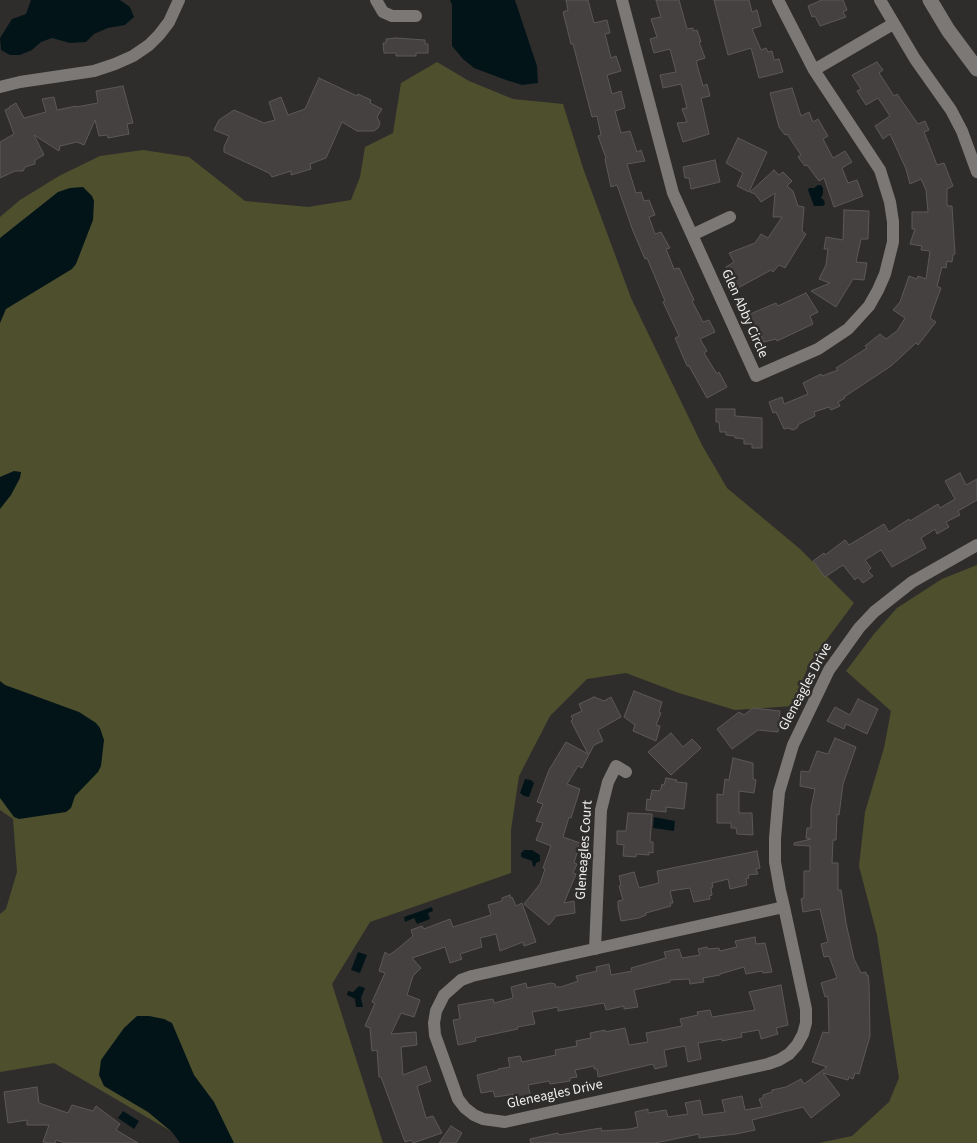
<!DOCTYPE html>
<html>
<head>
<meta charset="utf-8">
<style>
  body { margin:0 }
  canvas { display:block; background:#2f2d2b }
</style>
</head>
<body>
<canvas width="977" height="1143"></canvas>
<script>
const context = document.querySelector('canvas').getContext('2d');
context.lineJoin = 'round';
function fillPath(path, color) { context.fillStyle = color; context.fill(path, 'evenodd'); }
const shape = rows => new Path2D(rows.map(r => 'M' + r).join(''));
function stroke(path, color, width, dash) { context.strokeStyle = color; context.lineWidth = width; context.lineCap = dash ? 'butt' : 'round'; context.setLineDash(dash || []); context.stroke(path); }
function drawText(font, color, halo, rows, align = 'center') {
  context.font = font + ' "Source Sans 3",sans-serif'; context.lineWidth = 5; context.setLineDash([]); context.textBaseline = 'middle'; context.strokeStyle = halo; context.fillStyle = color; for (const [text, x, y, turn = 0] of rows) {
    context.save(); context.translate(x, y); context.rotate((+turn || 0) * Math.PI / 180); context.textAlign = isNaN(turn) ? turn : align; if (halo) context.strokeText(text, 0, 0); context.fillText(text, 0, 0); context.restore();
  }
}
fillPath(shape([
  [437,62,469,81,513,99,563,104,583,168,631,298,702,445,727,488,800,549,854,603,810,662,792,706,735,710,679,693,626,673,587,679,550,716,519,776,511,830,511,873,370,922,332,984,383,1143,183,1143,174,1133,54,1063,0,1072,0,914,6,909,17,872,13,819,0,810,0,217,20,200,59,176,100,156,143,150,189,157,245,201,308,207,351,200,360,177,365,147,393,133,401,83],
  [977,565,977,1143,819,1143,852,1136,889,1102,899,1078,877,935,859,866,865,812,884,748,891,711,846,671,874,634,897,608,942,579]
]), '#4d4f2d');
fillPath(shape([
  [31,0,120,0,130,7,134,17,125,25,108,28,94,34,86,42,70,43,52,38,41,42,32,50,20,55,10,55,1,50,0,38,12,19,26,14],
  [450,0,515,0,537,66,538,83,522,85,506,80,474,68,463,59,452,46,452,5],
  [818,185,821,185,823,188,823,194,821,198,824,200,825,204,823,206,814,206,808,190,809,188,814,188],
  [83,187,92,196,94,201,93,220,76,264,72,269,6,309,0,323,0,238,58,192,70,188],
  [14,471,21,472,20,478,11,495,0,509,0,477],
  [0,681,5,685,79,712,96,723,100,728,104,740,101,766,98,772,75,796,71,808,66,812,19,819,14,817,0,798],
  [525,779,531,780,534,783,529,797,524,796,520,793],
  [654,817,675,821,674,831,653,828],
  [524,850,532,850,540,855,540,861,536,863,535,867,533,866,532,861,521,857,521,853],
  [432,907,433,911,428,913,430,919,417,924,414,918,405,922,404,917],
  [358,952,367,955,360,973,351,970],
  [359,986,365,988,361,998,363,1007,356,1007,355,999,347,995,348,991,353,992],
  [137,1016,149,1016,164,1019,172,1023,194,1075,214,1102,234,1143,180,1143,172,1132,148,1112,104,1086,99,1075,101,1060,124,1028],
  [123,1111,139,1121,134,1129,118,1118]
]), '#031419');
const building = shape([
  [566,0,588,0,594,23,607,20,610,33,605,34,611,58,616,56,621,71,607,75,612,94,621,91,625,108,615,111,621,133,630,131,637,152,641,150,645,161,627,164,636,193,641,192,644,201,649,200,655,215,649,217,655,234,661,232,670,248,666,249,674,269,679,268,694,300,692,301,703,322,709,320,715,332,700,339,707,351,704,353,717,374,719,372,727,387,707,398,689,366,687,366,675,338,679,336,663,302,665,301,647,258,645,259,633,231,617,185,611,187,605,159,606,158,598,136,601,135,597,116,592,117,573,44,571,44,563,12,568,10,566,0],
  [656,0,679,0,687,29,693,28,693,31,697,30,701,42,699,42,705,58,696,61,703,86,707,84,710,96,701,98,709,134,683,142,677,123,687,122,682,109,687,108,681,84,663,88,660,75,676,72,670,49,654,53,650,39,657,37,651,19,661,17,656,0],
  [714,0,749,0,752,12,757,10,761,26,752,29,761,50,766,48,768,52,772,51,774,60,779,59,783,72,759,78,751,48,728,55,714,0],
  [822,0,843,0,847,10,843,12,846,17,820,26,815,16,812,17,808,6,822,0],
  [396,38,425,40,425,44,428,44,428,53,416,53,416,56,396,56,396,53,384,53,383,43,386,43,386,39,396,38],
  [877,62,883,70,879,73,894,96,897,94,918,124,925,121,929,130,924,132,937,165,944,163,953,186,947,189,947,206,952,206,955,254,953,255,952,262,947,261,946,268,942,267,937,286,941,288,930,318,936,322,918,345,916,343,891,366,844,397,845,398,838,402,840,406,831,410,829,407,814,412,815,416,799,424,797,428,793,430,788,428,784,429,776,412,773,413,769,402,782,397,784,404,808,394,803,383,821,374,822,376,838,370,836,368,867,348,865,346,880,334,886,339,897,331,905,318,893,310,900,302,909,276,917,279,918,276,926,279,930,251,921,250,922,246,910,244,915,229,912,229,912,212,928,212,926,190,921,179,910,184,906,169,890,134,883,139,875,126,890,116,878,98,866,105,857,91,861,89,852,75,877,62],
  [319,78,357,96,358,94,371,100,370,103,382,109,377,117,380,123,378,128,374,131,357,131,342,122,326,158,310,164,311,169,291,175,291,171,272,177,269,173,224,152,224,147,229,136,214,130,219,120,234,110,264,123,275,120,269,102,281,97,288,115,305,109,319,78],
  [123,86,133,123,127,124,129,134,108,138,107,135,99,136,95,120,84,145,77,142,60,146,59,151,34,135,44,155,35,160,35,164,25,167,23,171,15,171,0,178,0,142,14,134,5,110,10,108,9,107,16,103,24,118,46,112,42,99,54,97,57,110,76,106,76,107,98,103,96,91,123,86],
  [792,88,801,116,809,112,813,122,818,119,828,136,823,139,833,158,845,151,852,162,842,168,848,183,857,180,863,196,834,207,824,178,819,181,807,165,805,166,798,157,801,155,787,134,785,135,779,127,770,93,792,88],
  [738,138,767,152,749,192,737,186,743,173,726,163,738,138],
  [715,160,720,182,691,189,689,178,685,178,683,167,715,160],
  [774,170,779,175,783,172,792,181,787,186,793,191,798,206,804,207,802,231,806,234,785,268,779,265,773,272,771,270,738,288,734,281,732,281,726,267,734,262,729,253,755,243,761,234,768,238,782,217,773,217,775,193,761,202,755,194,750,192,774,170],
  [844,210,869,211,868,239,861,239,856,262,867,263,864,280,853,279,836,307,811,291,830,283,819,279,826,265,828,249,824,249,826,237,843,240,844,210],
  [806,293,818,312,810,316,813,324,777,341,776,339,764,342,750,314,776,303,778,306,806,293],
  [716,409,735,409,735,416,762,418,762,448,752,448,752,444,744,444,744,439,735,438,735,436,726,435,726,432,720,432,719,422,716,422,716,409],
  [960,473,966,485,977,479,977,500,958,511,960,515,946,522,949,527,937,534,935,529,921,538,926,548,892,567,881,550,865,560,871,568,868,571,873,576,863,583,858,577,855,580,843,565,825,577,813,561,824,553,825,555,845,540,849,545,884,524,889,532,909,519,910,521,938,504,940,508,955,499,945,481,960,473],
  [634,691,662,702,659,712,661,713,656,725,660,726,656,741,633,731,635,725,624,717,634,691],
  [594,697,604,701,611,697,621,717,598,730,603,741,594,745,582,768,578,766,567,784,580,789,571,818,569,817,563,837,580,843,574,863,577,864,573,873,576,874,564,903,574,901,575,913,556,916,549,925,524,904,540,884,545,869,543,868,551,846,536,840,543,823,536,821,543,804,537,802,549,770,566,742,588,754,571,721,573,719,571,716,582,711,579,704,594,697],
  [858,699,878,709,867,734,846,724,844,729,827,721,835,707,850,715,858,699],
  [753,708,780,711,778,732,758,730,732,749,717,729,739,712,744,715,753,708],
  [671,733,683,747,692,739,701,748,671,775,648,752,671,733],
  [835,738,856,747,843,784,839,815,837,814,836,840,833,840,832,863,838,863,838,890,841,890,846,923,854,959,861,973,866,972,866,975,868,975,869,984,870,1036,859,1074,855,1073,853,1079,849,1077,848,1080,823,1073,840,1095,811,1118,803,1107,752,1120,755,1130,736,1134,699,1138,699,1134,655,1143,531,1143,530,1139,558,1133,559,1135,601,1128,602,1131,630,1129,638,1127,635,1112,648,1109,648,1113,666,1110,668,1117,688,1114,685,1103,700,1100,703,1115,725,1112,722,1100,742,1096,745,1110,762,1107,759,1099,763,1098,763,1095,772,1092,772,1090,786,1087,801,1079,804,1084,827,1067,812,1062,823,1032,829,1033,828,996,825,997,821,983,837,978,829,956,824,957,821,944,828,942,820,909,803,912,801,899,804,898,804,871,810,871,810,846,794,845,794,843,811,839,806,838,807,828,811,828,811,808,815,789,800,786,801,771,809,772,817,751,828,754,835,738],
  [733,758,753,763,753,779,756,780,754,793,739,791,739,813,752,813,753,835,737,834,736,828,731,828,731,823,717,823,717,794,723,795,725,779,729,780,733,758],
  [666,778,677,780,676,782,687,783,684,809,666,807,666,812,646,810,647,799,650,800,652,790,659,791,661,789,662,784,664,785,666,778],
  [628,813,652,814,650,842,653,842,653,853,649,852,649,855,636,854,636,857,623,856,624,845,617,844,617,831,626,831,628,813],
  [757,851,760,868,756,869,758,874,748,875,749,878,746,879,747,885,730,889,728,879,712,883,713,887,711,888,712,895,709,896,710,899,694,902,690,888,670,891,673,903,670,903,671,906,646,913,646,915,639,918,621,921,618,907,618,901,623,900,619,886,621,885,619,876,634,872,639,888,659,883,657,871,757,851],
  [510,895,510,898,512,897,516,906,522,903,536,942,524,946,523,942,500,951,496,934,480,938,482,947,460,954,462,959,450,963,445,947,412,958,421,968,413,976,407,995,420,1000,414,1017,401,1013,391,1034,416,1032,417,1045,401,1047,403,1075,426,1066,431,1081,417,1086,426,1118,433,1116,442,1133,413,1143,411,1140,405,1142,381,1077,379,1077,377,1050,372,1051,370,1028,365,1026,375,1003,372,1002,385,973,379,971,385,952,389,955,395,951,413,936,411,930,422,926,424,929,450,919,453,927,491,915,488,905,502,901,502,898,510,895],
  [755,937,756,944,765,943,772,972,763,973,762,971,746,974,744,967,720,974,720,975,703,978,704,982,690,984,689,979,670,980,670,982,634,990,638,1007,624,1009,624,1006,606,1010,604,1003,558,1011,558,1007,532,1012,535,1024,517,1027,518,1029,475,1038,476,1041,458,1045,453,1020,460,1019,458,1005,493,999,494,1003,513,998,511,987,526,983,527,988,551,983,555,984,556,987,561,987,578,981,576,976,597,971,596,967,609,964,611,975,632,971,631,968,666,958,664,952,679,949,682,958,700,955,698,949,707,947,708,949,719,948,720,951,737,947,735,941,755,937],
  [781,985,788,1025,776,1028,778,1034,761,1039,759,1030,741,1033,742,1037,722,1041,722,1039,698,1043,701,1059,688,1062,685,1046,664,1050,667,1066,655,1069,653,1064,598,1077,597,1069,594,1069,594,1066,575,1070,577,1077,570,1078,570,1081,550,1084,549,1081,528,1085,531,1098,518,1101,516,1094,495,1097,493,1091,481,1093,477,1075,498,1070,498,1069,510,1067,508,1058,520,1056,522,1062,556,1055,555,1050,577,1046,576,1041,591,1038,590,1033,605,1030,605,1032,625,1028,629,1045,648,1042,646,1033,682,1026,680,1019,698,1015,697,1012,710,1010,712,1017,755,1010,749,992,781,985],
  [37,1087,39,1103,68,1113,72,1105,93,1111,96,1106,120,1124,116,1130,138,1143,66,1143,56,1140,55,1143,48,1143,43,1142,49,1125,27,1125,27,1120,8,1123,4,1092,37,1087],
  [451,1126,462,1133,456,1143,439,1143,451,1126]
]);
fillPath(building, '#454141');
stroke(building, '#5c5857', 1);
stroke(shape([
  [376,0,383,12,392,16,416,16],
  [622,0,673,193,756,376,818,349,848,329,869,306,878,290,885,274,893,242,893,222,890,202,880,170,814,70,778,0],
  [880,0,915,59,951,110,962,131,977,172],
  [814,70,893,24],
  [0,87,20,82,94,71,115,64,133,56,149,45,159,35,169,22,179,0],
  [692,235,730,217],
  [784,907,472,976,461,980,444,995,436,1011,434,1023,435,1035,458,1099,465,1108,474,1115,483,1119,505,1122,768,1064,779,1060,789,1054,797,1045,803,1034,806,1023,806,1009,784,907,780,890,775,862,775,838,779,792,793,745,829,670,859,628,874,612,912,582,977,545],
  [595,949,601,810,608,782,616,766,626,772]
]), '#7b7876', 12);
stroke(shape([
  [930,0,948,30,977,69]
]), '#7b7876', 15);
drawText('14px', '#f3f1f0', '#2f2d2b', [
  ["Glen Abby Circle",744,314,66],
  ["Gleneagles Drive",806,687,-62],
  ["Gleneagles Court",585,850,-86],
  ["Gleneagles Drive",555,1095,-12]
]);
</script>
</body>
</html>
